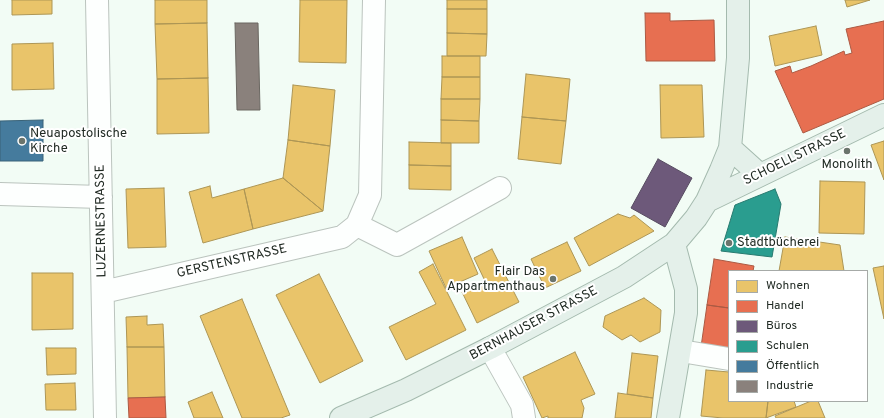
<!DOCTYPE html>
<html>
<head>
<meta charset="utf-8">
<style>
  body { margin:0 }
  #map { position:relative; width:884px; height:418px; overflow:hidden; background:#f2fcf5; font-family:Overpass,sans-serif }
  canvas { display:block }
  .legend { position:absolute; left:728px; top:270px; width:140px; height:132px; box-sizing:border-box; background:#fff; border:1px solid #a6aaa7; margin:0; padding:5px 7px; list-style:none; font-size:12px; color:#202a23 }
  .legend li { display:flex; align-items:center; gap:8px; height:20px }
  .legend b { width:20px; border:1px solid #a6aaa7 }
</style>
</head>
<body>
<div id="map">
<canvas width="884" height="418"></canvas>
<ul class="legend">
<li><b style="height:11px;background:#e9c46a"></b>Wohnen</li>
<li><b style="height:11px;background:#e76f51"></b>Handel</li>
<li><b style="height:11px;background:#6d597a"></b>Büros</li>
<li><b style="height:11px;background:#2a9d8f"></b>Schulen</li>
<li><b style="height:11px;background:#457b9d"></b>Öffentlich</li>
<li><b style="height:11px;background:#8a817c"></b>Industrie</li>
</ul>
</div>
<script>
const context = document.querySelector('canvas').getContext('2d');
context.lineJoin = 'round';
function fillPath(path, color) { context.fillStyle = color; context.fill(path, 'evenodd'); }
const shape = rows => new Path2D(rows.map(r => 'M' + r).join(''));
function stroke(path, color, width, dash) { context.strokeStyle = color; context.lineWidth = width; context.lineCap = dash ? 'butt' : 'round'; context.setLineDash(dash || []); context.stroke(path); }
function drawText(font, color, halo, rows, align = 'center') {
  context.font = font + ' Overpass,sans-serif'; context.lineWidth = 4; context.setLineDash([]); context.textBaseline = 'middle'; context.strokeStyle = halo; context.fillStyle = color; for (const [text, x, y, turn = 0] of rows) {
    context.save(); context.translate(x, y); context.rotate((+turn || 0) * Math.PI / 180); context.textAlign = isNaN(turn) ? turn : align; if (halo) context.strokeText(text, 0, 0); context.fillText(text, 0, 0); context.restore();
  }
}
const homes = shape([
  [12,0,52,0,52,14,12,15,12,0],
  [155,0,207,0,207,23,155,24,155,0],
  [300,0,347,0,346,63,299,62,300,0],
  [447,0,487,0,487,9,447,9,447,0],
  [845,0,870,0,847,7,845,0],
  [447,9,487,9,487,34,447,33,447,9],
  [207,23,208,78,157,79,155,24,207,23],
  [816,26,822,55,775,66,769,36,816,26],
  [447,33,487,34,486,56,447,56,447,33],
  [53,43,54,89,12,90,12,44,53,43],
  [442,56,480,56,480,77,442,77,442,56],
  [526,74,570,79,566,121,522,117,526,74],
  [442,77,480,77,480,99,441,99,442,77],
  [208,78,209,133,157,134,157,79,208,78],
  [293,85,335,90,330,146,288,140,293,85],
  [660,85,702,85,704,137,661,138,660,85],
  [441,99,480,99,479,121,441,120,441,99],
  [522,117,566,121,561,164,518,159,522,117],
  [441,120,479,121,479,143,441,143,441,120],
  [288,140,330,146,323,211,283,178,288,140],
  [884,141,884,180,871,145,884,141],
  [409,142,451,143,451,166,409,165,409,142],
  [409,165,451,166,451,190,409,189,409,165],
  [283,178,323,211,253,229,244,189,283,178],
  [820,181,865,182,864,234,819,233,820,181],
  [210,186,212,198,244,189,253,229,203,243,189,192,210,186],
  [164,188,166,247,128,248,126,189,164,188],
  [618,214,630,218,634,215,654,231,589,266,574,238,618,214],
  [462,237,478,274,446,288,429,251,462,237],
  [785,237,840,245,844,271,779,271,785,237],
  [567,242,581,271,545,288,531,259,567,242],
  [492,249,519,302,477,323,462,292,485,281,474,258,492,249],
  [433,264,466,330,406,360,389,327,436,304,419,272,433,264],
  [884,266,884,319,873,268,884,266],
  [32,273,73,273,73,329,32,330,32,273],
  [319,274,363,361,320,383,276,295,319,274],
  [644,298,661,310,660,332,640,342,631,335,622,340,603,327,605,316,644,298],
  [242,299,290,415,281,418,242,418,200,316,242,299],
  [147,316,147,325,163,324,164,347,127,347,126,317,147,316],
  [127,347,164,347,165,397,128,398,127,347],
  [46,348,76,348,76,374,47,375,46,348],
  [575,352,595,394,581,400,584,408,582,418,548,418,548,416,542,418,523,377,575,352],
  [632,353,658,356,653,398,627,394,632,353],
  [706,370,729,372,729,401,768,401,766,418,723,418,701,416,706,370],
  [75,383,76,410,46,410,45,384,75,383],
  [212,392,223,418,194,418,188,402,212,392],
  [618,393,653,398,651,418,615,418,618,393],
  [768,401,794,401,796,407,766,418,768,401],
  [811,401,818,401,825,418,776,418,775,416,811,401]
]);
fillPath(homes, '#e9c46a');
stroke(homes, '#ad9655', 1);
const shops = shape([
  [645,13,670,13,670,21,714,20,715,61,646,61,645,13],
  [884,21,884,99,803,133,775,71,790,66,792,73,811,66,844,51,845,55,852,53,846,29,884,21],
  [714,259,754,266,753,271,729,271,729,308,707,305,714,259],
  [707,305,729,308,729,351,701,347,707,305],
  [165,397,166,418,129,418,128,398,165,397]
]);
fillPath(shops, '#e76f51');
stroke(shops, '#ab5a43', 1);
const offices = shape([
  [658,159,692,178,665,227,631,208,658,159]
]);
fillPath(offices, '#6d597a');
stroke(offices, '#564b60', 1);
const schools = shape([
  [775,189,781,204,772,257,721,251,735,205,775,189]
]);
fillPath(schools, '#2a9d8f');
stroke(schools, '#277a6f', 1);
const public = shape([
  [43,120,43,161,0,161,0,121,43,120]
]);
fillPath(public, '#457b9d');
stroke(public, '#3a6378', 1);
const industry = shape([
  [235,23,258,23,260,110,237,110,235,23]
]);
fillPath(industry, '#8a817c');
stroke(industry, '#6a6761', 1);
const minor = shape([
  [97,0,105,418],
  [0,194,101,197],
  [357,225,397,245,500,188],
  [103,292,342,237,357,225,370,195,374,0],
  [490,348,522,405,524,418],
  [681,351,729,359]
]);
const major = shape([
  [730,148,760,175],
  [707,201,884,115],
  [341,418,406,390,490,348,624,277,674,244,696,218,707,201,721,170,730,148,738,58,738,0],
  [668,418,686,313,686,289,674,244]
]);
stroke(minor, '#bbc4be', 24);
stroke(major, '#a4baae', 24);
stroke(minor, '#fdfffe', 22);
stroke(major, '#e4f0ea', 22);
for (const [x, y, r, color] of [
  [22,141,4,"#6a746c"],
  [847,151,4,"#6a746c"],
  [729,243,4,"#6a746c"],
  [553,279,4,"#6a746c"]
]) { const dot = new Path2D(); dot.arc(x, y, r, 0, 2 * Math.PI); context.fillStyle = color; context.fill(dot); stroke(dot, '#fff', 1.5); }
drawText('13px', '#202a23', '#fff', [
  ["Neuapostolische",30,134],
  ["Kirche",30,149],
  ["Monolith",847,165,"center"],
  ["Stadtbücherei",737,243],
  ["Flair Das",545,272,"right"],
  ["Appartmenthaus",545,287,"right"]
], 'left');
drawText('13px', '#202a23', '#fff', [
  ["SCHOELLSTRASSE",795,158,-26],
  ["LUZERNESTRASSE",102,221,-91],
  ["GERSTENSTRASSE",232,262,-13],
  ["BERNHAUSER STRASSE",534,324,-28]
]);
</script>
</body>
</html>
